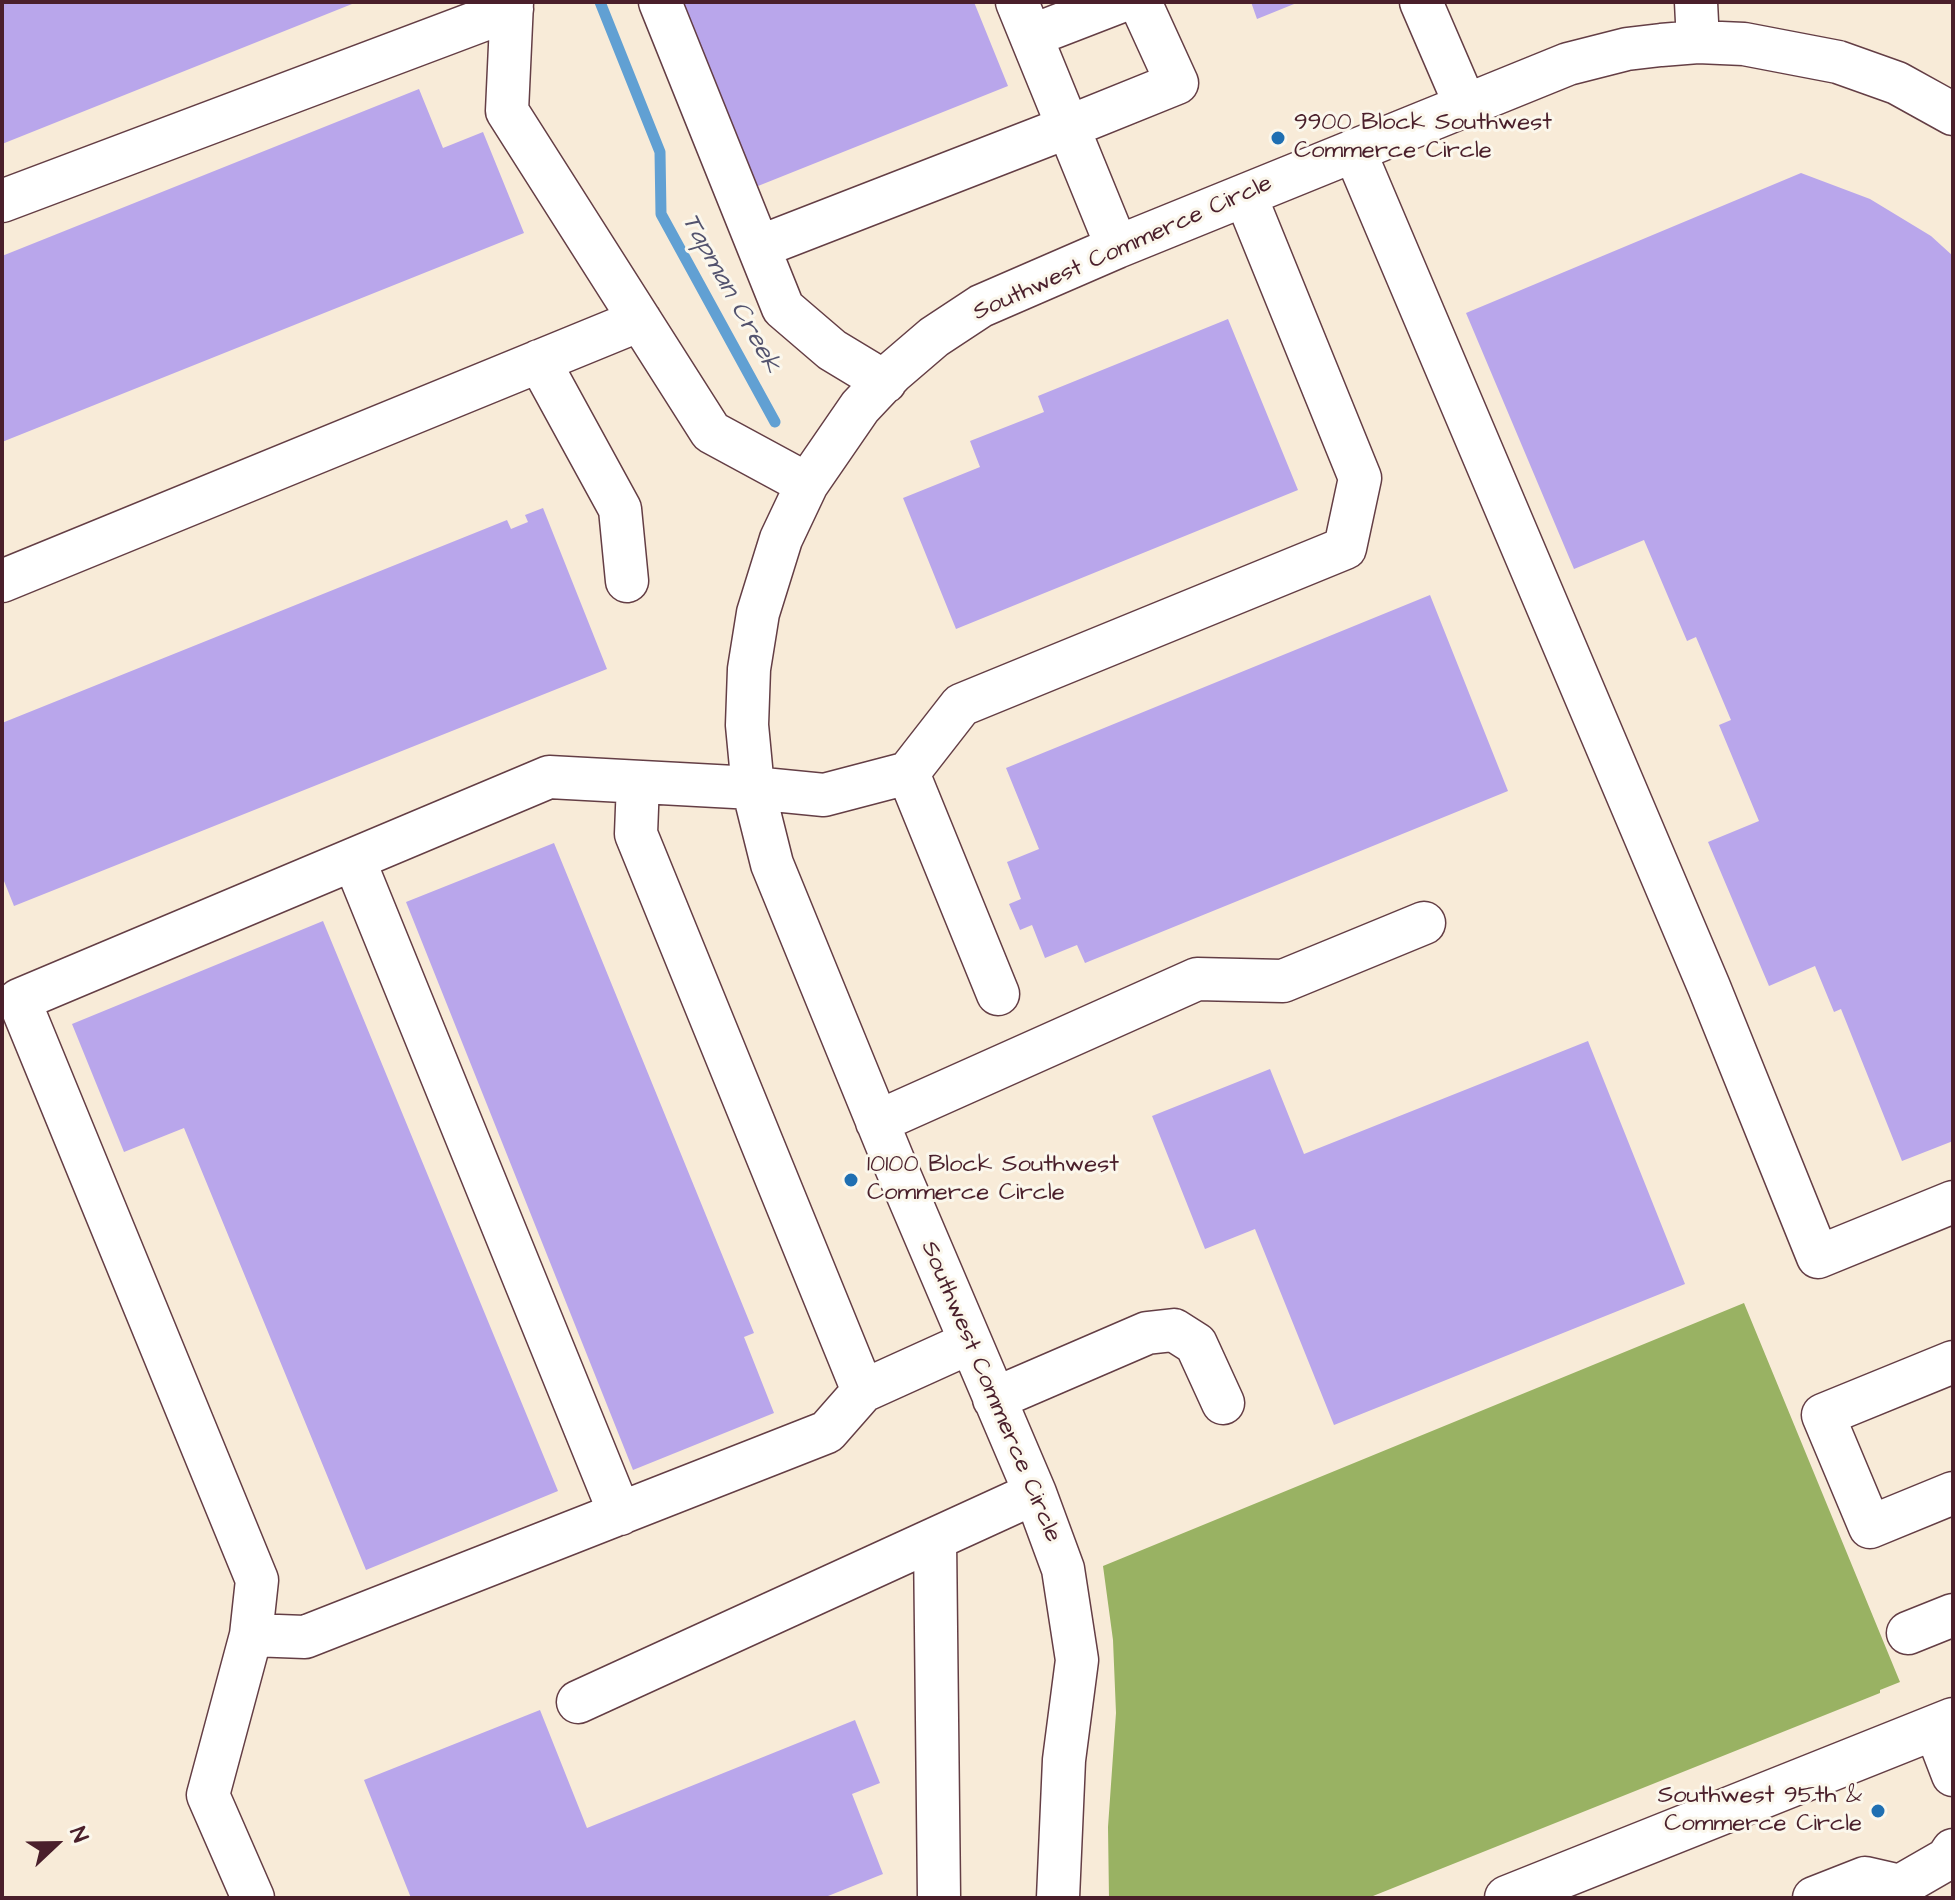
<!DOCTYPE html>
<html>
<head>
<meta charset="utf-8">
<style>
  body { margin:0 }
  #map { position:relative; width:1955px; height:1900px; overflow:hidden; background:#f8ebd8; font-family:"Architects Daughter",sans-serif }
  canvas { display:block }
  .frame { position:absolute; inset:0; border:4px solid #4a1f2b; pointer-events:none }
  .north { position:absolute; left:16px; top:1804px; width:80px; height:80px; -webkit-text-stroke:6px #fbf7ec; paint-order:stroke; rotate:68deg; font-size:22px; font-weight:700; line-height:32px; text-align:center; color:#4a1f2b }
  .north::after { content:''; display:block; margin:auto; width:28px; height:36px; background:#4a1f2b; clip-path:polygon(50% 0,100% 100%,50% 72%,0 100%) }
</style>
</head>
<body>
<div id="map">
<canvas width="1955" height="1900"></canvas>
<div class="frame"></div>
<div class="north">N</div>
</div>
<script>
const context = document.querySelector('canvas').getContext('2d');
context.lineJoin = 'round';
function fillPath(path, color) { context.fillStyle = color; context.fill(path, 'evenodd'); }
const shape = rows => new Path2D(rows.map(r => 'M' + r).join(''));
function stroke(path, color, width, dash) { context.strokeStyle = color; context.lineWidth = width; context.lineCap = dash ? 'butt' : 'round'; context.setLineDash(dash || []); context.stroke(path); }
function drawText(font, color, halo, rows, align = 'center') {
  context.font = font + ' "Architects Daughter",sans-serif'; context.lineWidth = 6; context.setLineDash([]); context.textBaseline = 'middle'; context.strokeStyle = halo; context.fillStyle = color; for (const [text, x, y, turn = 0] of rows) {
    context.save(); context.translate(x, y); context.rotate((+turn || 0) * Math.PI / 180); context.textAlign = isNaN(turn) ? turn : align; if (halo) context.strokeText(text, 0, 0); context.fillText(text, 0, 0); context.restore();
  }
}
fillPath(shape([
  [1744,1303,1900,1682,1880,1690,1880,1693,1368,1898,1109,1898,1108,1827,1116,1713,1113,1640,1103,1566]
]), '#99b263');
stroke(shape([
  [600,2,660,152,661,214,775,422]
]), '#61a0d3', 11);
fillPath(shape([
  [2,2,357,2,2,144],
  [678,2,974,2,1008,86,753,188],
  [1251,2,1299,2,1257,19],
  [419,89,443,148,483,132,524,233,2,442,2,256],
  [1801,173,1870,199,1931,236,1953,256,1953,1141,1902,1161,1841,1009,1834,1012,1815,966,1769,986,1708,842,1759,821,1719,725,1731,720,1696,637,1687,641,1644,540,1574,569,1466,313],
  [1228,319,1298,490,956,629,903,498,980,467,970,441,1044,412,1038,396],
  [543,508,607,669,14,906,2,876,2,723,507,520,511,529,528,522,525,515],
  [1430,595,1508,791,1085,963,1077,945,1045,958,1032,925,1020,930,1009,904,1021,899,1007,862,1039,849,1006,768],
  [554,843,754,1333,744,1337,774,1413,633,1470,406,902],
  [323,921,558,1491,366,1570,184,1128,124,1152,72,1024],
  [1588,1041,1685,1284,1334,1425,1255,1229,1205,1249,1152,1116,1270,1069,1304,1154],
  [540,1710,587,1828,855,1720,880,1783,852,1794,883,1874,823,1898,411,1898,364,1780]
]), '#b9a6eb');
const minor = shape([
  [512,2,507,111,711,432,807,484],
  [660,2,783,308,832,350,885,382],
  [1017,2,1117,247],
  [1421,2,1465,104],
  [1696,2,1698,42],
  [1031,36,1119,2],
  [1354,150,1709,987,1818,1257,1953,1202],
  [2,201,512,9],
  [759,247,1068,127,1177,83,1140,2],
  [539,361,620,509,627,581],
  [2,581,640,320],
  [908,773,998,994],
  [638,782,636,834,863,1391],
  [354,860,620,1514],
  [877,1122,1197,979,1283,981,1424,923],
  [1953,1362,1823,1415,1870,1527,1953,1493],
  [994,1399,1147,1333,1174,1330,1196,1344,1223,1403],
  [935,1539,939,1898],
  [1908,1633,1953,1615],
  [251,1635,305,1637,827,1432,863,1391,969,1343],
  [578,1702,1035,1493],
  [1935,1728,1953,1775],
  [253,1898,208,1795,251,1635,257,1580,19,1000,549,777,753,788,824,795,908,773,961,705,1345,548,1360,478,1245,195],
  [1058,1898,1064,1760,1077,1660,1063,1569,1035,1493,893,1160,772,864,753,788,747,725,749,669,758,613,781,539,807,484,860,407,892,373,934,337,981,306,1117,247,1568,64,1627,49,1661,45,1698,42,1744,44,1838,62,1897,83,1953,114],
  [1814,1898,1865,1878,1900,1886,1947,1859,1953,1850]
]);
const major = shape([
  [1507,1898,1953,1720]
]);
stroke(minor, '#643e45', 45);
stroke(major, '#643e45', 47);
stroke(minor, '#fff', 42);
stroke(major, '#fff', 44);
for (const [x, y, r, color] of [
  [1278,138,8,"#1f6fb2"],
  [851,1180,8,"#1f6fb2"],
  [1878,1811,8,"#1f6fb2"]
]) { const dot = new Path2D(); dot.arc(x, y, r, 0, 2 * Math.PI); context.fillStyle = color; context.fill(dot); stroke(dot, '#fbf7ec', 3); }
drawText('24px', '#4a1f2b', '#fbf7ec', [
  ["9900 Block Southwest",1294,124],
  ["Commerce Circle",1294,152],
  ["10100 Block Southwest",867,1166],
  ["Commerce Circle",867,1194],
  ["Southwest 95th &",1862,1797,"right"],
  ["Commerce Circle",1862,1825,"right"]
], 'left');
drawText('24px', '#4a1f2b', '#fbf7ec', [
  ["Southwest Commerce Circle",1123,249,-24],
  ["Southwest Commerce Circle",990,1392,67]
]);
drawText('italic 26px', '#53536e', '#fbf7ec', [
  ["Tapman Creek",730,294,61]
]);
</script>
</body>
</html>
